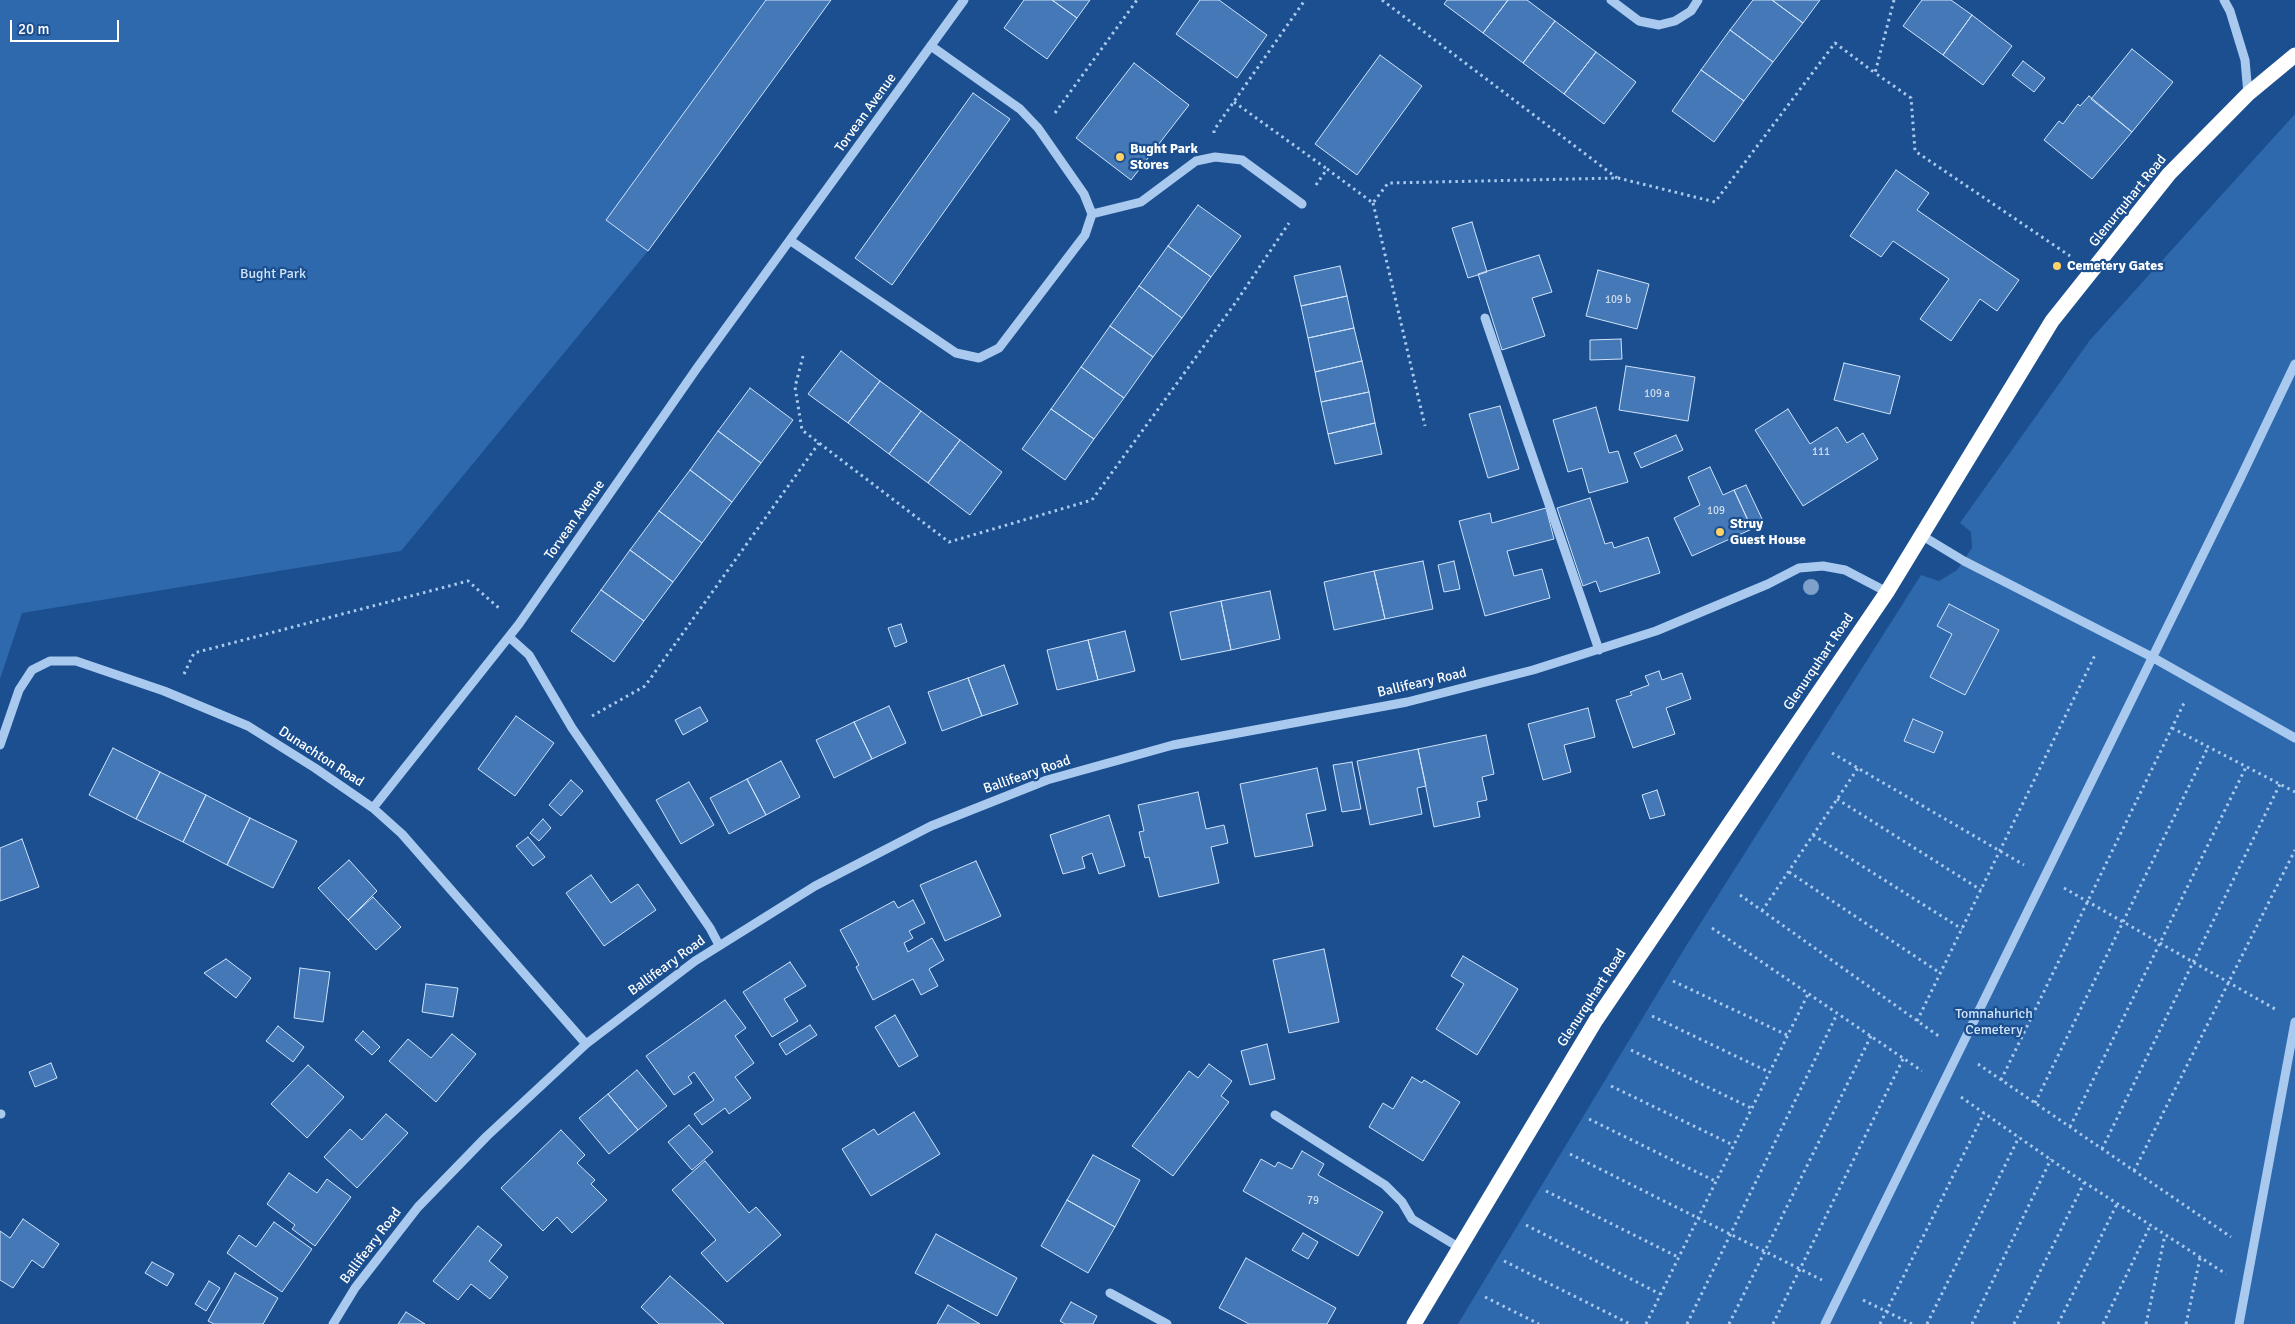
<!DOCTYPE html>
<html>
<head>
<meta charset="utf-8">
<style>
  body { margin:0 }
  #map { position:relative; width:2295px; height:1324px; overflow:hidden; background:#1b4f8f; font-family:Signika,sans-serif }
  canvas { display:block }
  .scale { position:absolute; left:10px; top:20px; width:109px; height:22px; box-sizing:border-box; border:2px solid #fff; border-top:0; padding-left:6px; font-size:15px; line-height:18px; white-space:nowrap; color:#fff; -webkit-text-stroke:4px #1b4f8f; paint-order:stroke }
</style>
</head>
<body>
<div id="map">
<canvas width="2295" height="1324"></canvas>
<div class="scale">20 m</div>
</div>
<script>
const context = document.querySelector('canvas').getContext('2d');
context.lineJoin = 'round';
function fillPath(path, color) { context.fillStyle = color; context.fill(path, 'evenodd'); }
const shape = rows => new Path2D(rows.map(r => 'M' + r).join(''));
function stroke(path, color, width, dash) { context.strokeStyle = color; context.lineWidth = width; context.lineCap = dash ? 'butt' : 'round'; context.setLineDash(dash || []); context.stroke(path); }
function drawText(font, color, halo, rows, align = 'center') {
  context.font = font + ' Signika,sans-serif'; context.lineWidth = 4.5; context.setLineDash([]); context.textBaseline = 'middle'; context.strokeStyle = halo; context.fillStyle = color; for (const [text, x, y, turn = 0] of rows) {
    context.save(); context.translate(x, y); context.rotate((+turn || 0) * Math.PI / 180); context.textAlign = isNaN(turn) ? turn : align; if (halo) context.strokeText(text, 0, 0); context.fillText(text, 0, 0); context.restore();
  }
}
fillPath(shape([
  [0,0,831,0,648,251,401,551,22,613,0,679],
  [2295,114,2295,1324,1458,1324,1686,946,1921,575,1939,581,1957,570,1972,548,1971,532,1960,523,2090,340]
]), '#2e69ad');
const building = shape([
  [766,0,831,0,648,251,606,220,766,0],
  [1024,0,1052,0,1077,18,1047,59,1004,28,1024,0],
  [1052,0,1090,0,1077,18,1052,0],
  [1200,0,1219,0,1267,35,1237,78,1176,34,1200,0],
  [1447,0,1508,0,1483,33,1444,4,1447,0],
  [1508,0,1527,0,1555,21,1523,63,1483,33,1508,0],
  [1753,0,1772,0,1803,23,1773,62,1730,30,1753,0],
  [1772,0,1820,0,1803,23,1772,0],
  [1922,0,1951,0,1972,15,1943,55,1903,26,1922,0],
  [1972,15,2012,46,1983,85,1943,55,1972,15],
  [1555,21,1596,52,1564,94,1523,63,1555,21],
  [1730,30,1773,62,1744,101,1701,70,1730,30],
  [2132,49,2173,82,2132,132,2091,99,2132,49],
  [1596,52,1636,82,1604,124,1564,94,1596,52],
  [1380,55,1422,86,1357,175,1315,144,1380,55],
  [2023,61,2045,78,2034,92,2012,75,2023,61],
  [1134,63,1189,105,1131,180,1076,138,1134,63],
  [1701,70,1744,101,1714,142,1672,111,1701,70],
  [973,93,1010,119,892,285,855,258,973,93],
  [2089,96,2132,132,2092,179,2044,140,2059,121,2063,124,2078,104,2080,106,2089,96],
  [1896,170,1929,193,1917,210,2019,280,1997,311,1980,299,1951,341,1920,319,1949,279,1893,241,1881,257,1850,236,1896,170],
  [1198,205,1241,236,1211,277,1168,246,1198,205],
  [1472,222,1487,272,1468,278,1452,228,1472,222],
  [1168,246,1211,277,1182,318,1139,286,1168,246],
  [1539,255,1552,292,1532,298,1545,336,1502,350,1478,274,1539,255],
  [1340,266,1347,296,1301,306,1294,276,1340,266],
  [1598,270,1649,284,1637,329,1586,316,1598,270],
  [1139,286,1182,318,1153,357,1110,326,1139,286],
  [1347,296,1354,328,1308,338,1301,306,1347,296],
  [1110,326,1153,357,1124,398,1081,367,1110,326],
  [1354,328,1362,361,1315,372,1308,338,1354,328],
  [1621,339,1622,359,1590,360,1590,340,1621,339],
  [841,351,880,381,848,423,808,394,841,351],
  [1362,361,1369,392,1321,402,1315,372,1362,361],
  [1844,363,1900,376,1890,414,1834,400,1844,363],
  [1626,366,1695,377,1688,421,1619,410,1626,366],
  [1081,367,1124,398,1094,439,1051,409,1081,367],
  [880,381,921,411,889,454,848,423,880,381],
  [750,388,793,420,761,463,718,431,750,388],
  [1369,392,1375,423,1328,434,1321,402,1369,392],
  [1500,406,1519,469,1488,478,1469,414,1500,406],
  [1596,407,1609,453,1618,451,1628,482,1589,493,1582,468,1568,472,1553,420,1596,407],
  [1051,409,1094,439,1065,480,1022,449,1051,409],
  [1788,409,1810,444,1837,427,1847,443,1863,433,1878,459,1803,506,1755,430,1788,409],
  [921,411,960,440,928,483,889,454,921,411],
  [1375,423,1382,454,1335,464,1328,434,1375,423],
  [718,431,761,463,732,502,690,470,718,431],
  [1676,435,1683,450,1641,468,1634,453,1676,435],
  [960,440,1002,472,970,515,928,483,960,440],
  [1710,467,1723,495,1734,490,1752,529,1692,556,1674,518,1700,505,1688,477,1710,467],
  [690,470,732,502,702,543,659,511,690,470],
  [1746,485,1764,523,1752,529,1734,490,1746,485],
  [1590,498,1605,544,1612,542,1614,548,1648,537,1660,573,1600,592,1596,581,1583,586,1557,508,1590,498],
  [1546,508,1554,539,1507,551,1514,576,1542,569,1550,598,1485,616,1459,521,1490,513,1492,523,1546,508],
  [659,511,702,543,673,582,630,550,659,511],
  [630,550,673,582,644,621,601,590,630,550],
  [1423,561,1433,609,1385,619,1374,571,1423,561],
  [1454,561,1460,589,1444,592,1438,565,1454,561],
  [1374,571,1385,619,1334,630,1324,582,1374,571],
  [601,590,644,621,614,662,571,631,601,590],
  [1270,591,1280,639,1231,650,1221,601,1270,591],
  [1221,601,1231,650,1181,660,1170,612,1221,601],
  [1949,604,1999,630,1965,695,1930,677,1952,634,1937,626,1949,604],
  [901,624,907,642,895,647,888,628,901,624],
  [1125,631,1135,671,1098,680,1088,640,1125,631],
  [1088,640,1098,680,1057,690,1047,650,1088,640],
  [1004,665,1018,704,982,716,968,678,1004,665],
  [1659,671,1662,680,1682,673,1691,699,1666,708,1675,734,1633,748,1616,700,1632,695,1630,692,1649,685,1645,676,1659,671],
  [968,678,982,716,942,731,928,692,968,678],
  [889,706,906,743,872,759,854,722,889,706],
  [700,707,708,721,683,735,675,720,700,707],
  [1588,708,1595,737,1564,745,1571,772,1543,780,1528,724,1588,708],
  [516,716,554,743,515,796,478,769,516,716],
  [1913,719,1943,732,1934,753,1904,741,1913,719],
  [854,722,872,759,834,778,816,740,854,722],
  [1486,735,1494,774,1482,777,1487,800,1477,802,1480,817,1434,827,1418,749,1486,735],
  [113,748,160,772,136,819,89,795,113,748],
  [1418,749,1426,786,1417,788,1422,814,1370,825,1357,761,1418,749],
  [781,761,800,797,766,815,747,779,781,761],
  [1352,762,1361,809,1342,812,1333,765,1352,762],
  [1317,768,1326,810,1306,814,1313,846,1255,857,1240,784,1317,768],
  [160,772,206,795,183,842,136,819,160,772],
  [747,779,766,815,729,834,710,798,747,779],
  [571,780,583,791,561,816,549,805,571,780],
  [689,782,714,825,681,844,656,800,689,782],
  [1657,790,1665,815,1650,819,1642,795,1657,790],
  [1198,792,1206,829,1224,825,1228,843,1211,847,1219,883,1159,897,1149,857,1145,858,1139,832,1144,831,1138,805,1198,792],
  [206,795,250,818,227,865,183,842,206,795],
  [1109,815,1125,866,1099,874,1092,853,1082,857,1085,868,1063,874,1050,835,1109,815],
  [250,818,297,841,273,888,227,865,250,818],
  [543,819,551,828,539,841,530,833,543,819],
  [528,837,545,857,533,866,516,846,528,837],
  [22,839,39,887,0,901,0,848,22,839],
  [349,860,377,891,348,920,318,888,349,860],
  [976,861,1001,916,945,941,920,885,976,861],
  [591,875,611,903,638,884,656,910,604,946,566,893,591,875],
  [373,897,401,927,376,950,348,920,373,897],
  [913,900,925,923,909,931,913,938,904,943,908,952,932,938,944,960,929,969,938,986,921,995,913,979,873,1000,856,967,859,965,840,930,894,901,898,908,913,900],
  [1324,949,1339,1022,1289,1033,1273,960,1324,949],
  [1463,956,1518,989,1477,1055,1436,1029,1464,984,1451,976,1463,956],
  [226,959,251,978,236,998,204,973,226,959],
  [790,962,806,986,784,999,798,1021,772,1037,743,992,790,962],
  [300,968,330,972,323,1022,294,1018,300,968],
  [426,984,458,988,453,1017,422,1012,426,984],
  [725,1000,746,1028,735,1036,754,1063,735,1077,751,1098,729,1114,725,1108,702,1125,694,1114,714,1100,694,1072,688,1077,692,1083,674,1095,646,1056,725,1000],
  [895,1015,918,1056,899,1067,875,1027,895,1015],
  [810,1025,817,1035,786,1055,779,1044,810,1025],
  [278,1026,304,1047,293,1062,266,1041,278,1026],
  [363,1031,380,1047,372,1055,355,1040,363,1031],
  [452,1034,476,1054,436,1102,389,1061,408,1039,431,1058,452,1034],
  [1267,1044,1275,1079,1250,1085,1241,1051,1267,1044],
  [51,1063,57,1078,35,1087,29,1072,51,1063],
  [1209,1064,1232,1081,1221,1096,1229,1102,1173,1176,1132,1146,1189,1071,1198,1078,1209,1064],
  [308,1065,344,1097,307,1138,271,1104,308,1065],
  [637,1070,667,1106,638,1130,608,1094,637,1070],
  [1412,1077,1422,1083,1424,1080,1460,1102,1423,1161,1369,1127,1383,1103,1393,1109,1412,1077],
  [608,1094,638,1130,609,1154,579,1118,608,1094],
  [914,1112,940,1154,871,1196,842,1149,874,1129,878,1135,914,1112],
  [386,1114,408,1133,357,1188,324,1157,350,1129,362,1140,386,1114],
  [689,1125,713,1152,692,1170,668,1142,689,1125],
  [561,1130,585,1155,577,1163,595,1180,591,1184,607,1200,572,1233,557,1217,543,1231,501,1188,561,1130],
  [1302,1151,1324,1164,1318,1175,1383,1212,1358,1256,1243,1191,1261,1159,1275,1167,1278,1162,1292,1169,1302,1151],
  [1093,1155,1140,1180,1115,1227,1067,1200,1093,1155],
  [705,1161,749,1213,756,1207,781,1235,727,1282,701,1253,716,1240,672,1190,705,1161],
  [289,1173,317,1193,327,1179,351,1197,315,1246,292,1229,295,1225,267,1204,289,1173],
  [1067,1200,1115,1227,1088,1273,1041,1246,1067,1200],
  [23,1219,59,1244,43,1268,32,1260,13,1288,0,1280,0,1231,10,1238,23,1219],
  [274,1222,312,1249,282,1292,227,1253,239,1235,256,1247,274,1222],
  [478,1226,502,1245,489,1261,508,1277,490,1299,471,1284,458,1300,433,1281,478,1226],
  [1303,1233,1318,1242,1308,1259,1292,1250,1303,1233],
  [936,1234,1017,1278,997,1316,915,1273,936,1234],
  [1246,1258,1336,1308,1327,1324,1249,1324,1219,1308,1246,1258],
  [152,1262,174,1274,167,1286,145,1273,152,1262],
  [235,1273,278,1298,263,1324,214,1324,208,1321,235,1273],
  [670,1276,724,1324,659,1324,641,1307,670,1276],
  [209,1281,220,1288,206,1311,195,1304,209,1281],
  [1071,1302,1097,1316,1093,1324,1065,1324,1060,1321,1071,1302],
  [948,1305,980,1324,937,1324,948,1305],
  [406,1312,425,1324,398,1324,406,1312]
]);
fillPath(building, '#4478b7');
stroke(building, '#cfe3fa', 1);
stroke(shape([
  [1382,0,1617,178],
  [1894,0,1875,73,1911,98,1915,151,2070,256],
  [1234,102,1327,169],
  [1055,113,1137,0],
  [1214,133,1214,130,1305,0],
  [1316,185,1327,169,1373,203,1388,183,1618,178,1715,202,1835,43,1875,73],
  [1373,203,1425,426],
  [803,356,795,387,802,430,949,542,1092,500,1236,302,1289,223],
  [184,674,194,653,468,581,500,609],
  [592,716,645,686,819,443],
  [2172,728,2295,792],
  [1832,753,2024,865],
  [1837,799,1981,890],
  [1813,835,1962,929],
  [1789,872,1940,973],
  [2064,888,2275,1009],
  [1740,895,1940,1037],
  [1762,911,1858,768],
  [1712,928,1922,1071],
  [1673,981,1787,1035],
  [1652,1016,1769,1072],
  [1917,1021,2095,655],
  [1631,1050,1751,1108],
  [1978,1064,2231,1237],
  [2001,1080,2184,703],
  [1611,1086,1733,1145],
  [1961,1097,2070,1173,2226,1274],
  [2035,1103,2208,747],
  [1589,1119,1715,1181],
  [2070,1127,2246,767],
  [2102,1149,2280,784],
  [1570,1154,1822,1280],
  [2134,1171,2295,850],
  [1546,1191,1678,1257],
  [1526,1225,1660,1294],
  [1504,1261,1630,1324],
  [1485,1297,1539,1324],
  [1863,1300,1912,1324],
  [1646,1324,1808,994],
  [1687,1324,1837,1014],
  [1729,1324,1871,1036],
  [1773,1324,1903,1059],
  [1880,1324,1984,1113],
  [1927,1324,2019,1137],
  [1972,1324,2051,1159],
  [2014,1324,2084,1183],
  [2058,1324,2117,1204],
  [2103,1324,2150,1226],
  [2146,1324,2165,1235],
  [2186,1324,2200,1258]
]), '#a9c9ee', 3, [2.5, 4]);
stroke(shape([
  [1611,0,1639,21,1659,25,1675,21,1691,11,1698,0],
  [2224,0,2230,11,2245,60,2248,94],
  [1092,214,1141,202,1196,161,1215,157,1242,160,1302,204],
  [791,241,956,353,979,358,999,348,1085,235,1092,214,1084,194,1038,128,1020,109,931,46],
  [1485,318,1599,650],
  [1921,535,1964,561,2152,657,2295,738],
  [509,637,529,655,572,728,710,928,719,945],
  [0,745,19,690,32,670,50,661,76,661,164,691,248,726,315,768,373,808,402,834,586,1044],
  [373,808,519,624,697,368,964,0],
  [0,1114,1,1114],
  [1275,1115,1385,1185,1402,1202,1412,1219,1460,1248],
  [1110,1293,1167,1324],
  [333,1324,355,1288,418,1207,487,1136,586,1044,695,961,815,886,931,826,1047,780,1173,745,1407,702,1533,670,1656,631,1768,584,1799,568,1823,566,1845,570,1887,592],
  [1825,1324,2241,477,2295,364],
  [2239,1324,2295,1022]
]), '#a9c9ee', 9);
stroke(shape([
  [1414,1324,1596,1020,1887,592,2052,321,2169,174,2248,94,2295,55]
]), '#fff', 15);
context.fillStyle = '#7ea0ca';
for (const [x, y] of [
  [1811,587]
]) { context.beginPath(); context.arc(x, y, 8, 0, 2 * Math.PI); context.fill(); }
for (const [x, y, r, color] of [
  [1120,157,5,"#ffd166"],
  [2057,266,5,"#ffd166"],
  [1720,532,5,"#ffd166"]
]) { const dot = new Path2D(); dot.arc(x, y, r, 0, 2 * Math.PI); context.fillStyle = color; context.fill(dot); stroke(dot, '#1b4f8f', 2); }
drawText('11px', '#d0dded', null, [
  ["109 b",1618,300],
  ["109 a",1657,394],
  ["111",1821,452],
  ["109",1716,511],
  ["79",1313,1201]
]);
drawText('14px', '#fff', '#1b4f8f', [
  ["Torvean Avenue",866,113,-54],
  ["Glenurquhart Road",2128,201,-51],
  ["Torvean Avenue",575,520,-55],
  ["Glenurquhart Road",1819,662,-56],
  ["Ballifeary Road",1422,683,-13],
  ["Dunachton Road",321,757,33],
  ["Ballifeary Road",1027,775,-19],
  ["Ballifeary Road",667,966,-36],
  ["Glenurquhart Road",1592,998,-57],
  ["Ballifeary Road",371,1246,-53]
]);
drawText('bold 14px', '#fff', '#1b4f8f', [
  ["Bught Park",1130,149],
  ["Stores",1130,165],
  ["Cemetery Gates",2067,266],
  ["Struy",1730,524],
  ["Guest House",1730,540]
], 'left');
drawText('14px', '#cfe3fa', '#1b4f8f', [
  ["Bught Park",273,274],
  ["Tomnahurich",1994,1014],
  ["Cemetery",1994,1030]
]);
</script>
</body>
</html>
